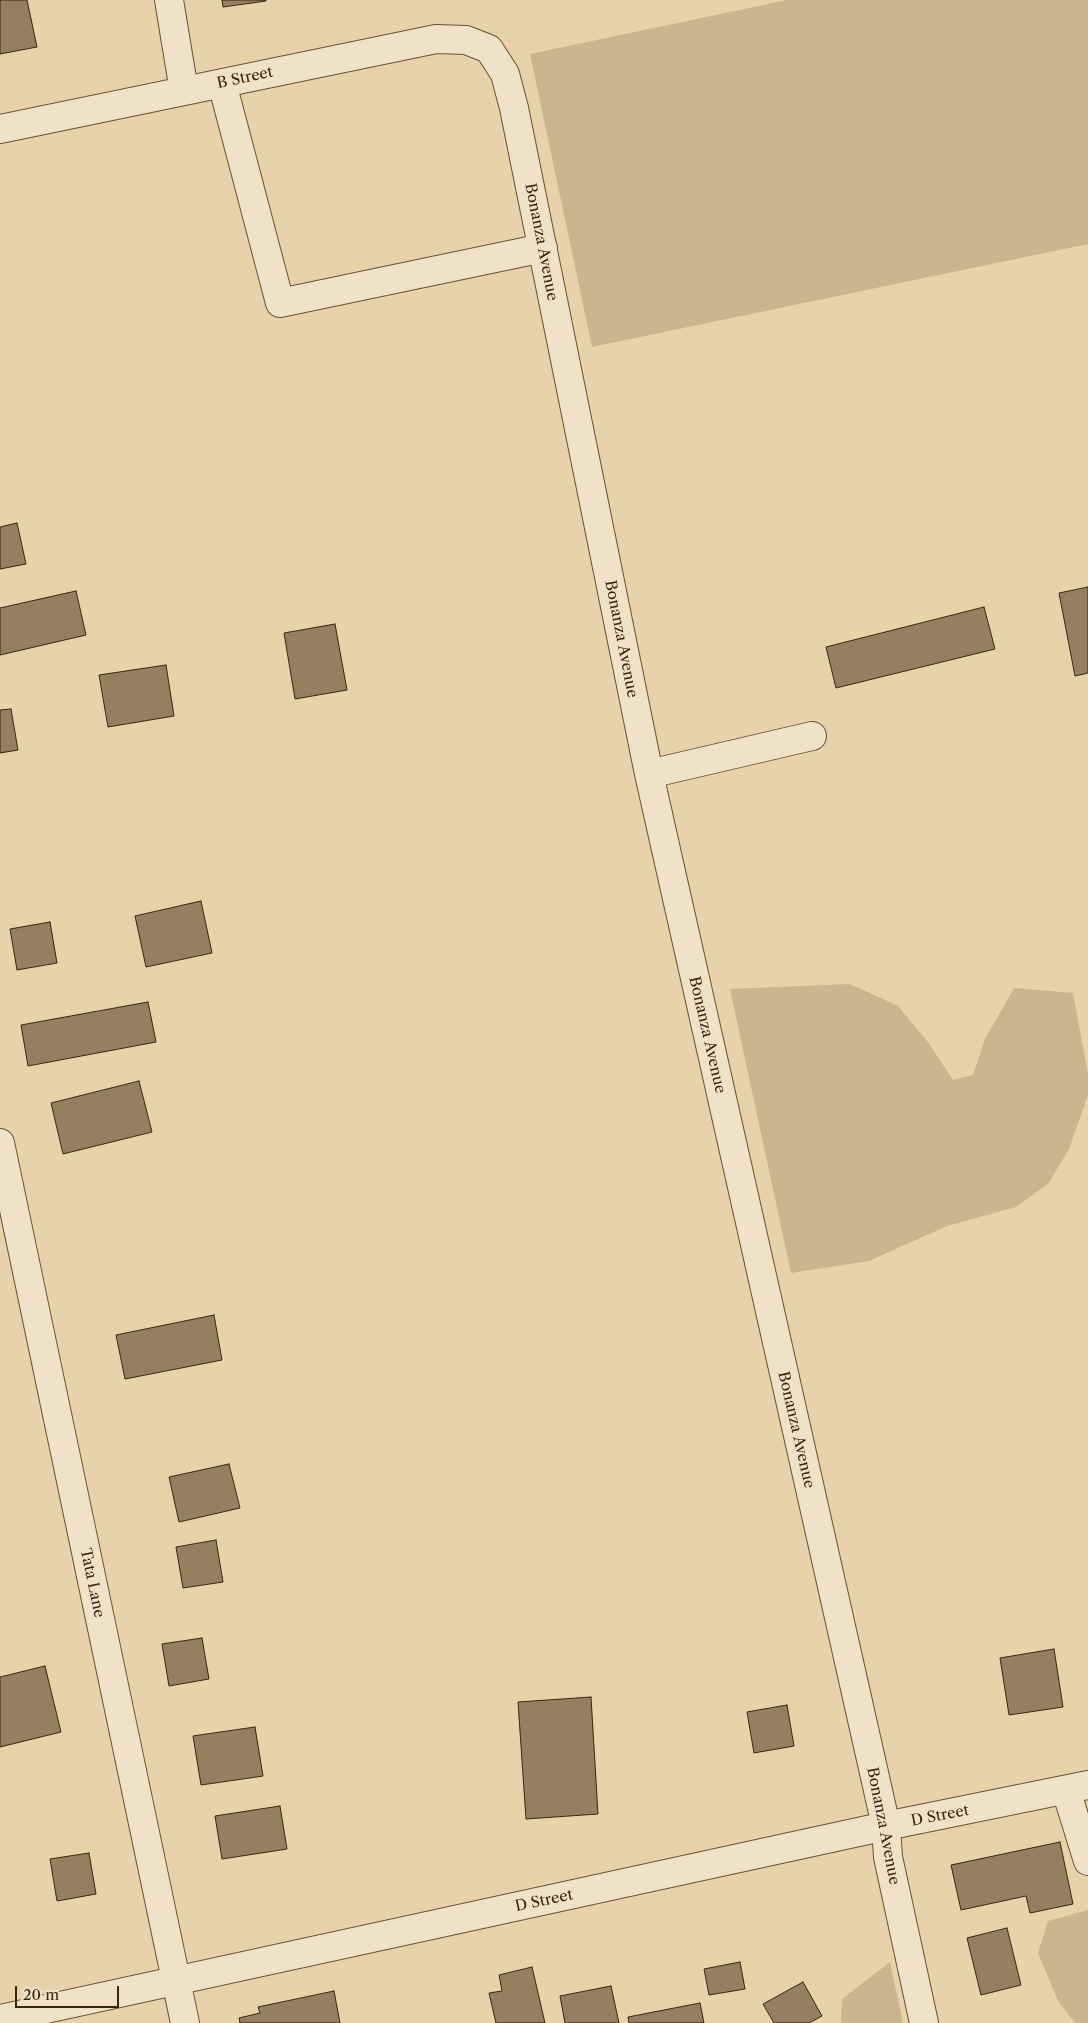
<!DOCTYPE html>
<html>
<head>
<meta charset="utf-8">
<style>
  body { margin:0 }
  #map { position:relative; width:1088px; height:2023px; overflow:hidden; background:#e8d2aa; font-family:"Libre Caslon Text",serif }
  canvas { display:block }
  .scale { position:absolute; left:15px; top:1986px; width:104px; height:22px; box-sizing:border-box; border:2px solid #392510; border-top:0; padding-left:6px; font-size:15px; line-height:18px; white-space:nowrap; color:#392510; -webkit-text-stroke:4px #f0e2c8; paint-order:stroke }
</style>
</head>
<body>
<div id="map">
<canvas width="1088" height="2023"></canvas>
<div class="scale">20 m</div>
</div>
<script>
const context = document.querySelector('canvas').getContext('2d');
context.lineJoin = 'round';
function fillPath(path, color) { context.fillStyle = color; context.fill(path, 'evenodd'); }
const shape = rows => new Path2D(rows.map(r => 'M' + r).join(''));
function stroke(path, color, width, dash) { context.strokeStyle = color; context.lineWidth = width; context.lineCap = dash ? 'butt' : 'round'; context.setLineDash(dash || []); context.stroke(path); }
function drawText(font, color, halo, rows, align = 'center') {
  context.font = font + ' "Libre Caslon Text",serif'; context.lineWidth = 4.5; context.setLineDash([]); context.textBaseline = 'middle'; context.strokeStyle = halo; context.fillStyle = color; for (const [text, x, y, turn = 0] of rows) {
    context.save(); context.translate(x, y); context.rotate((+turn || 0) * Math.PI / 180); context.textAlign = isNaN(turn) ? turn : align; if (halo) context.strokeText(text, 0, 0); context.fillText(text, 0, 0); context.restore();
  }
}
fillPath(shape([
  [787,0,1088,0,1088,244,592,347,530,54],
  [850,984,898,1006,928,1042,953,1080,973,1075,985,1039,1014,988,1073,993,1088,1074,1088,1095,1069,1149,1049,1183,1016,1207,947,1226,869,1261,791,1273,730,989],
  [1088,1910,1088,2023,1075,2023,1058,2001,1038,1953,1048,1921],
  [890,1962,903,2023,841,2023,842,1999]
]), '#cab590');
const building = shape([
  [0,0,27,0,37,47,0,54,0,0],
  [222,0,266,0,266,1,223,7,222,0],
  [17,523,26,564,0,569,0,527,17,523],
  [1088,587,1088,673,1075,676,1059,593,1088,587],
  [76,591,86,635,0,655,0,608,76,591],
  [984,607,995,649,836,688,826,647,984,607],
  [335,624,347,690,295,699,284,633,335,624],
  [166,665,174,716,108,727,99,675,166,665],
  [11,709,18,750,0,753,0,710,11,709],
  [201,901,212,953,146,967,135,916,201,901],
  [50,922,57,963,17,970,10,929,50,922],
  [148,1002,156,1042,28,1066,21,1025,148,1002],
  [139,1081,152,1132,63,1154,51,1103,139,1081],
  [214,1315,222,1360,125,1379,116,1335,214,1315],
  [229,1464,240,1508,179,1522,169,1477,229,1464],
  [216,1540,223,1582,183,1588,176,1547,216,1540],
  [202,1638,209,1679,169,1686,162,1644,202,1638],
  [1054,1649,1063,1707,1009,1715,1000,1658,1054,1649],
  [45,1666,61,1732,0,1747,0,1677,45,1666],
  [591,1697,598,1814,526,1819,518,1702,591,1697],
  [787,1705,794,1746,754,1753,747,1712,787,1705],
  [255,1727,263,1776,201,1785,193,1736,255,1727],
  [280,1806,287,1849,222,1859,215,1816,280,1806],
  [1060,1842,1073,1904,1030,1913,1026,1896,961,1910,951,1865,1060,1842],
  [89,1853,96,1894,57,1901,50,1859,89,1853],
  [1007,1928,1021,1985,981,1995,967,1938,1007,1928],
  [740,1962,745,1989,709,1995,704,1969,740,1962],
  [532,1967,545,2023,496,2023,489,1993,502,1991,499,1975,532,1967],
  [803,1982,822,2016,809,2023,774,2023,763,2004,803,1982],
  [611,1986,619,2023,565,2023,560,1996,611,1986],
  [334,1991,340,2023,240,2023,239,2018,260,2013,258,2007,334,1991],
  [700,2003,704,2023,629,2023,628,2017,700,2003]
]);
fillPath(building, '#947f60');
stroke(building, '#392510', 1);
const minor = shape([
  [169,0,184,91],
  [222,83,280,303,543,248],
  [0,129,436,39,466,40,489,49,505,74,514,108,649,774,886,1826,888,1857,924,2023],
  [649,774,812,736],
  [0,1143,185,2023],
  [1066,1790,1088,1861],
  [0,2019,886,1826,1088,1785]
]);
stroke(minor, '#655036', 30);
stroke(minor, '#f0e2c8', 28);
drawText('15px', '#392510', '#f0e2c8', [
  ["B Street",245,78,-12],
  ["Bonanza Avenue",541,242,79],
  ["Bonanza Avenue",621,639,79],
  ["Bonanza Avenue",707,1035,77],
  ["Bonanza Avenue",796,1430,77],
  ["Tata Lane",92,1583,78],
  ["D Street",940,1816,-11],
  ["Bonanza Avenue",883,1826,79],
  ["D Street",544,1901,-12]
]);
</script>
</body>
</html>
